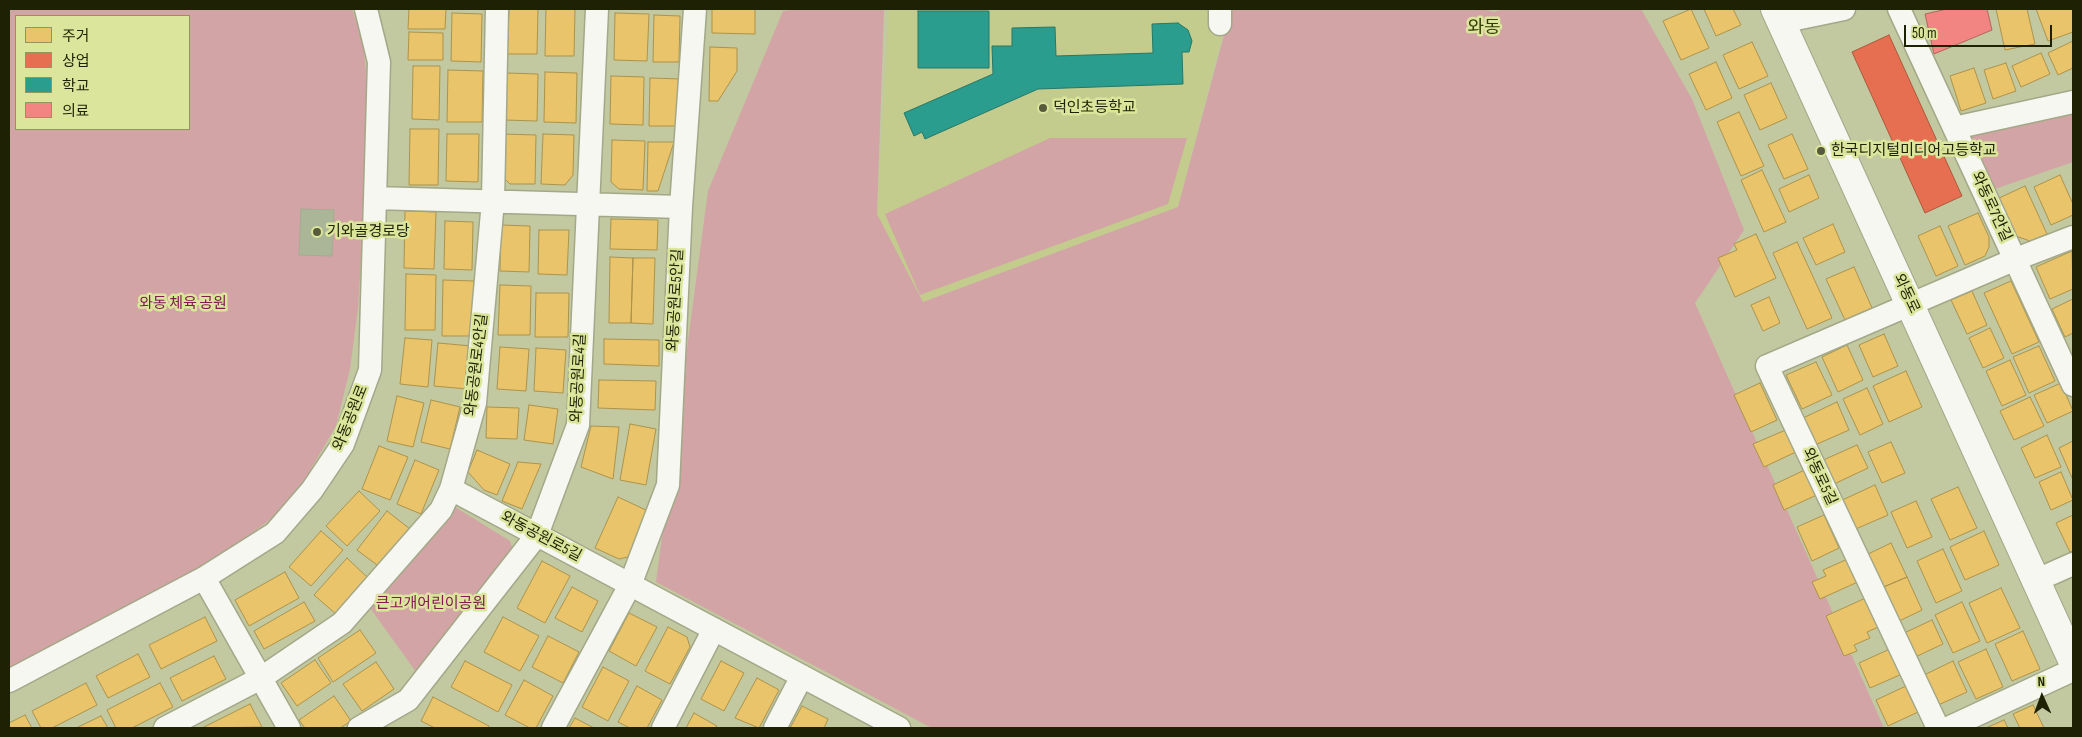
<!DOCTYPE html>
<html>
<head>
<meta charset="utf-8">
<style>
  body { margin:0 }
  #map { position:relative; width:2082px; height:737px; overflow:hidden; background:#c2c8a0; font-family:"Sofia Sans Condensed","Noto Sans KR",sans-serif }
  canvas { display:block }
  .frame { position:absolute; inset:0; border:10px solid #1e2104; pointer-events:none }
  .legend { position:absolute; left:15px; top:15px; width:175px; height:115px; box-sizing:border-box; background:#dbe69c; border:1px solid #8f975f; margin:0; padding:6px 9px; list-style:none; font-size:15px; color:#1e2104 }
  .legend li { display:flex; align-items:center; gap:10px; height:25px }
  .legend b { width:25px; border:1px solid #8f975f }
  .north { position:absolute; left:2017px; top:672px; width:50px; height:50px; -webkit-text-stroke:4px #dbe69c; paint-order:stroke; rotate:358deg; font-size:14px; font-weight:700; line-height:20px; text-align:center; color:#1e2104 }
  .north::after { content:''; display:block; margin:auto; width:18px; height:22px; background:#1e2104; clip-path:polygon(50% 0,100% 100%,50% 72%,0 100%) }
  .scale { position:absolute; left:1904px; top:25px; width:148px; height:22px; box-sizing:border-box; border:2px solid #1e2104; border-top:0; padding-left:6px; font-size:15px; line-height:18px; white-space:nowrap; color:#1e2104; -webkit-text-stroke:4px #dbe69c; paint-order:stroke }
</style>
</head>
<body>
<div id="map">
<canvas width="2082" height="737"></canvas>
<div class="frame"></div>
<ul class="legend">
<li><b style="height:14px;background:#e9c46a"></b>주거</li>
<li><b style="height:14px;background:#e76f51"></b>상업</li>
<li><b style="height:14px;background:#2a9d8f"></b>학교</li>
<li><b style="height:14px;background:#f28482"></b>의료</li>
</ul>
<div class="north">N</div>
<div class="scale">50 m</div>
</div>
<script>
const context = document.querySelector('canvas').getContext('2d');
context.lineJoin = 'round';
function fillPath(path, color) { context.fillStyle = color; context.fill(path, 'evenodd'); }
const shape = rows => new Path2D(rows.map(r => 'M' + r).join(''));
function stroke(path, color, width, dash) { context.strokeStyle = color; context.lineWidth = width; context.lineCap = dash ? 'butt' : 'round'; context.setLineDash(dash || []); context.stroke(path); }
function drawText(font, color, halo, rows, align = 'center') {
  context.font = font + ' "Sofia Sans Condensed","Noto Sans KR",sans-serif'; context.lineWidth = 5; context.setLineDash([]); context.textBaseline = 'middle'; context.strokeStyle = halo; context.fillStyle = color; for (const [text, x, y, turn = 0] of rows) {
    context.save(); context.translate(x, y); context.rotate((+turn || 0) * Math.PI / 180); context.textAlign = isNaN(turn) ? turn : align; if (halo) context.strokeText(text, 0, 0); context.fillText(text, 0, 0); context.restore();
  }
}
fillPath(shape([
  [889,9,1229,9,1178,207,923,302,877,214]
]), '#c3cc8d');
fillPath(shape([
  [9,9,352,9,363,41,370,113,358,308,350,369,336,426,290,505,229,550,9,675],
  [16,16,189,16,189,129,16,129],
  [800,9,884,9,877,214,923,302,1178,207,1231,9,1484,9,1494,12,1503,9,1641,9,1692,99,1744,230,1695,303,1884,728,932,728,656,582,708,191,783,11],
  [2073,106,2073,162,1989,191,1960,133],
  [1050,138,1187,138,1168,204,920,295,885,214],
  [455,507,510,541,512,547,467,631,419,676,368,605]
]), '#d2a4a5');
const homes = shape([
  [409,9,446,9,445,29,408,29,409,9],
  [509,9,538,9,537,54,507,54,509,9],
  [546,9,575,9,574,56,545,56,546,9],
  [712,9,755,9,755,34,712,33,712,9],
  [1691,9,1709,48,1681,60,1663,21,1691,9],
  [1704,9,1733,9,1741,25,1716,36,1704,9],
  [1996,9,2027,9,2035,44,2005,50,1996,9],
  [2036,9,2073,9,2073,32,2048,41,2036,9],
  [452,13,482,14,481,62,451,61,452,13],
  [615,13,649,14,647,61,614,60,615,13],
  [654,15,680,16,679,62,653,62,654,15],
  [409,32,443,33,443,60,408,60,409,32],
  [2073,41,2073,68,2058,75,2048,53,2073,41],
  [1752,42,1768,76,1739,89,1723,55,1752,42],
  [710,47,737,48,737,71,718,101,709,101,710,47],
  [2041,53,2050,74,2021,87,2012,66,2041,53],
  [1716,62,1732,98,1706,110,1689,74,1716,62],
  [2006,63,2016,91,1993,99,1984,70,2006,63],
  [413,66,440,66,439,120,412,119,413,66],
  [1974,68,1986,103,1961,111,1950,76,1974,68],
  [448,70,483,71,482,122,447,122,448,70],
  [545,72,577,73,576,123,544,122,545,72],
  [506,73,538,74,537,121,505,120,506,73],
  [611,76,644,77,643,125,610,124,611,76],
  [650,78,681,79,680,126,649,126,650,78],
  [1771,83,1787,118,1760,130,1744,95,1771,83],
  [1739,112,1764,166,1741,176,1717,122,1739,112],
  [410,129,439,129,438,185,409,185,410,129],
  [447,134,479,134,478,182,446,181,447,134],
  [502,134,536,135,535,184,510,184,501,175,502,134],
  [543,134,574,135,573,175,565,185,541,184,543,134],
  [1792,134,1808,169,1784,179,1768,145,1792,134],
  [612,140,645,141,643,190,619,189,611,182,612,140],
  [648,142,674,142,658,191,647,191,648,142],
  [1762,170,1786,222,1764,232,1741,180,1762,170],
  [1809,175,1819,198,1789,212,1779,189,1809,175],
  [2060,175,2073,204,2073,215,2051,225,2034,187,2060,175],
  [2025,186,2047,234,2030,241,2013,235,1997,199,2025,186],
  [405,211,436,212,434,269,404,268,405,211],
  [1978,213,1989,237,1989,247,1985,256,1965,265,1948,226,1978,213],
  [611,219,658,220,657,250,610,249,611,219],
  [445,221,473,222,472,270,444,269,445,221],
  [1833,224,1845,252,1816,265,1803,238,1833,224],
  [501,225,530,226,529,272,500,271,501,225],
  [1940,226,1958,266,1936,276,1918,236,1940,226],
  [539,230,569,230,567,275,538,274,539,230],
  [1756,234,1776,278,1735,297,1718,258,1737,250,1734,244,1756,234],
  [1797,242,1832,318,1807,329,1773,253,1797,242],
  [2072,251,2073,289,2050,299,2036,267,2072,251],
  [610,257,633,258,631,323,609,323,610,257],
  [633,258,655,258,653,324,631,323,633,258],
  [1854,267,1872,308,1845,320,1826,279,1854,267],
  [406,274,436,275,435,330,405,330,406,274],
  [443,280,474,281,473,336,442,336,443,280],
  [2011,281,2039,342,2012,354,1984,293,2011,281],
  [500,285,531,286,530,335,498,335,500,285],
  [1972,291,1987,325,1967,334,1951,300,1972,291],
  [536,293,569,293,568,337,535,337,536,293],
  [1769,297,1780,323,1763,331,1751,305,1769,297],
  [2073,299,2073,333,2065,337,2052,309,2073,299],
  [1990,328,2004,358,1983,368,1969,338,1990,328],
  [1884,334,1898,366,1873,377,1859,345,1884,334],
  [405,338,432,340,428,387,400,384,405,338],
  [604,339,659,340,659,366,604,364,604,339],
  [438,343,471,346,467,389,434,386,438,343],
  [1847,345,1863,380,1838,392,1822,357,1847,345],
  [2039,346,2055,381,2029,393,2013,357,2039,346],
  [500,347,529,349,526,391,497,389,500,347],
  [536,348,566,350,563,393,534,391,536,348],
  [2010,360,2026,395,2002,406,1986,371,2010,360],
  [1816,362,1832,395,1802,409,1786,375,1816,362],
  [1906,371,1922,407,1889,422,1873,386,1906,371],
  [599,380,656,381,655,410,598,408,599,380],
  [1760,383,1777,420,1751,432,1734,395,1760,383],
  [2061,383,2073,411,2047,423,2034,395,2061,383],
  [1867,388,1883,424,1860,435,1843,399,1867,388],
  [397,396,424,403,413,447,387,441,397,396],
  [2030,397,2044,426,2014,440,2000,411,2030,397],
  [431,400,460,407,450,449,421,442,431,400],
  [1837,402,1849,430,1815,445,1803,418,1837,402],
  [529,405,558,409,553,444,524,440,529,405],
  [487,407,519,408,517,439,486,438,487,407],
  [630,424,656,429,646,485,620,480,630,424],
  [591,426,619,427,613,479,581,467,591,426],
  [1788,429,1798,451,1764,467,1753,444,1788,429],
  [2047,435,2061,467,2035,478,2021,448,2047,435],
  [2073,441,2073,480,2059,448,2073,441],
  [1891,442,1905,473,1882,483,1868,452,1891,442],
  [1857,445,1868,468,1832,485,1821,461,1857,445],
  [379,446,408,457,390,500,362,489,379,446],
  [477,450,510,464,497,495,484,490,468,472,477,450],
  [415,460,439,470,421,514,397,504,415,460],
  [518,462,541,464,522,509,502,501,518,462],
  [1809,468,1821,493,1784,510,1773,485,1809,468],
  [2061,472,2073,500,2051,510,2039,482,2061,472],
  [1875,485,1888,515,1851,531,1838,502,1875,485],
  [1958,487,1977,528,1950,540,1931,499,1958,487],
  [359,491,380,511,347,546,326,526,359,491],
  [618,497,648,511,628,557,619,559,595,548,618,497],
  [1916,501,1932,537,1907,548,1891,512,1916,501],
  [387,511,410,529,381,568,357,550,387,511],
  [1824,515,1839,548,1812,561,1797,527,1824,515],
  [2073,515,2073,551,2070,552,2056,523,2073,515],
  [321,531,343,550,311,586,289,567,321,531],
  [1984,531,1999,565,1965,580,1950,547,1984,531],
  [1891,543,1907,577,1879,589,1864,556,1891,543],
  [1943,549,1962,591,1936,603,1917,561,1943,549],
  [347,558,368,578,336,614,314,595,347,558],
  [1850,558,1860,581,1820,599,1812,582,1826,576,1823,570,1850,558],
  [542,561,570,576,545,623,517,608,542,561],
  [285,572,299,598,249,626,235,600,285,572],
  [1907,577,1922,610,1895,623,1879,589,1907,577],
  [572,587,598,601,582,632,555,618,572,587],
  [2001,588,2020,628,1987,643,1969,603,2001,588],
  [1870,596,1883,625,1867,632,1870,638,1854,645,1857,651,1844,656,1826,616,1870,596],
  [304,602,315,621,264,649,254,631,304,602],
  [1962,602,1980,641,1953,653,1935,615,1962,602],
  [629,613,657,627,636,666,609,651,629,613],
  [205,617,217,641,161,669,149,645,205,617],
  [503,617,539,636,520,671,484,652,503,617],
  [1932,620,1943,644,1913,658,1902,634,1932,620],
  [668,627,687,637,690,647,670,684,645,671,668,627],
  [360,630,376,653,333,682,318,658,360,630],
  [2023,631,2040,669,2012,681,1995,644,2023,631],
  [548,636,579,652,563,683,532,667,548,636],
  [1890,649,1902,674,1870,688,1859,663,1890,649],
  [1986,649,2003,687,1976,699,1958,662,1986,649],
  [138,654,150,677,108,698,96,676,138,654],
  [214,656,226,679,182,701,170,678,214,656],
  [315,660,331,683,297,706,281,683,315,660],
  [465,661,512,685,498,712,451,687,465,661],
  [721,661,744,673,724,711,701,699,721,661],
  [1953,661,1967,692,1936,706,1922,676,1953,661],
  [376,662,394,689,362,711,343,684,376,662],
  [603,667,629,681,608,721,582,707,603,667],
  [757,678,779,690,759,728,735,718,757,678],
  [524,680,553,696,536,728,530,728,505,715,524,680],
  [86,683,97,705,52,728,41,728,32,711,86,683],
  [160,683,173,707,132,728,116,728,107,710,160,683],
  [637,686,662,700,647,728,630,728,618,722,637,686],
  [1906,686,1918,712,1888,726,1876,700,1906,686],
  [334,696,351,721,340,728,305,728,299,720,334,696],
  [433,697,489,726,488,728,435,728,421,721,433,697],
  [250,704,262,727,202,728,250,704],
  [2033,705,2044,728,2020,728,2013,714,2033,705],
  [802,706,828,719,824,728,790,728,802,706],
  [694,713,717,726,715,728,686,728,694,713],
  [25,715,32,728,9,728,9,723,25,715],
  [101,716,108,728,76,728,101,716],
  [575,718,594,728,569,728,575,718],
  [2004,720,2008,728,1986,728,2004,720]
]);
fillPath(homes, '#e9c46a');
stroke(homes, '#ac934b', 1);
const shops = shape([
  [1889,35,1962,196,1925,213,1852,52,1889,35]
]);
fillPath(shops, '#e76f51');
stroke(shops, '#ab583a', 1);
const schools = shape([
  [918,11,989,11,989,68,918,68,918,11],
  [1178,23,1188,30,1192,41,1189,52,1182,52,1183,84,1038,89,925,139,922,132,914,136,904,113,993,74,992,46,1012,46,1012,28,1055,27,1056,56,1153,53,1152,24,1178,23]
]);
fillPath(schools, '#2a9d8f');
stroke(schools, '#267865', 1);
const health = shape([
  [1947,9,1987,9,1992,30,1934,54,1925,14,1947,9]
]);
fillPath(health, '#f28482');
stroke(health, '#b2665c', 1);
const building = shape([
  [301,209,334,210,332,256,299,255,301,209]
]);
fillPath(building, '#abb597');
stroke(building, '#a3ad90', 1);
const minor = shape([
  [1899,9,2073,385],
  [1781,22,1844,9],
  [1220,24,1220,9],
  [1954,128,2073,102],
  [375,198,681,207],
  [451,489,899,728],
  [204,578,289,728],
  [2037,580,2073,564],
  [9,681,204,578,275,533,312,490,343,444,370,370,379,62,366,9],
  [165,728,261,678,342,623,441,510,451,489,475,403,493,201,497,9],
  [359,728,408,700,537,535,578,425,597,9],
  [553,728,630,585,668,485,681,207,695,9],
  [663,728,714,629],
  [775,728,802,676],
  [1938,728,1767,366,2016,259,2073,237],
  [1948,728,2073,670]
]);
const major = shape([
  [1775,9,2073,662]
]);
stroke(minor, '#a3a888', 25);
stroke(major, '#a3a888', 30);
stroke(minor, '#f6f7f1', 22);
stroke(major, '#f6f7f1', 28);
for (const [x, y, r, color] of [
  [1043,108,5,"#575b3b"],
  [1821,151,5,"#575b3b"],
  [317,232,5,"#575b3b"]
]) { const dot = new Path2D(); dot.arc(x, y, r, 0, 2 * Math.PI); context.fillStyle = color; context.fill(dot); stroke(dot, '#dbe69c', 2); }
drawText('15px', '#1e2104', '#dbe69c', [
  ["덕인초등학교",1053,108],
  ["한국디지털미디어고등학교",1831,151],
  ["기와골경로당",327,232]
], 'left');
drawText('15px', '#1e2104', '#dbe69c', [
  ["와동로7안길",1991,207,65],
  ["와동로",1906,294,65],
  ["와동공원로5안길",676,300,-87],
  ["와동공원로4안길",477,365,-83],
  ["와동공원로4길",579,378,-87],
  ["와동공원로",351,418,-68],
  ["와동로5길",1819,477,65],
  ["와동공원로5길",541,537,28]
]);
drawText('15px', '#801d4e', '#dbe69c', [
  ["와동 체육 공원",183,304],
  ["큰고개어린이공원",431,604]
]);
drawText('18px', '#343900', '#dbe69c', [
  ["와동",1484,28]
]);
</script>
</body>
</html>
